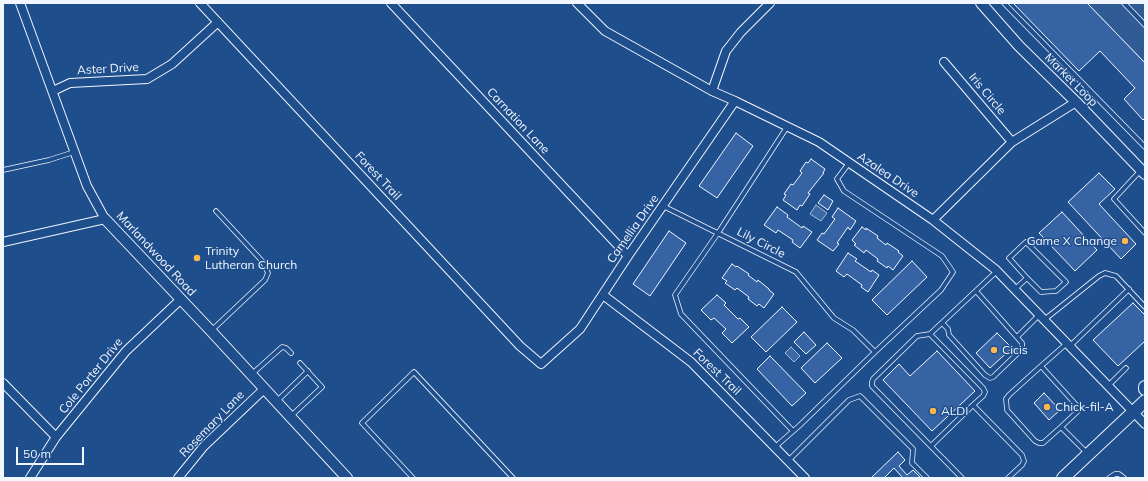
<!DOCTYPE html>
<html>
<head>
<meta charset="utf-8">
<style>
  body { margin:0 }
  #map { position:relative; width:1148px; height:481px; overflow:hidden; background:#1f4e8c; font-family:Mulish,sans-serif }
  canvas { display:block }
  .frame { position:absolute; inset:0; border:4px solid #f2f6ff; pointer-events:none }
  .scale { position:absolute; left:16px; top:447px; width:68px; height:18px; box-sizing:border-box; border:2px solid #f2f6ff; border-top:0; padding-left:5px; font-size:12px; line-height:14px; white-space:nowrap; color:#f2f6ff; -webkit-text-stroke:3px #1f4e8c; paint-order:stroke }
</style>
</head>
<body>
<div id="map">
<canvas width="1148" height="481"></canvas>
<div class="frame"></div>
<div class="scale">50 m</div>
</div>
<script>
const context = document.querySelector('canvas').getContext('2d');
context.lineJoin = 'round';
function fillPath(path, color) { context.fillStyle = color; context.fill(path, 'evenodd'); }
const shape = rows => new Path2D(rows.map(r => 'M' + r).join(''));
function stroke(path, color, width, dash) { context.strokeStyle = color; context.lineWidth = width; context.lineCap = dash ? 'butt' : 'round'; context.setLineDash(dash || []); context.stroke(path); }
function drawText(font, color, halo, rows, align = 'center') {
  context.font = font + ' Mulish,sans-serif'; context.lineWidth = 3; context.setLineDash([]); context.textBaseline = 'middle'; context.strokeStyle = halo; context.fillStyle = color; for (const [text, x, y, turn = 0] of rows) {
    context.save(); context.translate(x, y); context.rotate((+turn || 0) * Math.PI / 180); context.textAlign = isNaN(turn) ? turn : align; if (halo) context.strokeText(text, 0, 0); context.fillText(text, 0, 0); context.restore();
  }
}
const parking = shape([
  [1087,3,1145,3,1145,63,1087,3]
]);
fillPath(parking, '#305b95');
stroke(parking, '#a8bbd7', 1);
const water = shape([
  [816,205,827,213,821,221,810,214,816,205],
  [791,347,800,356,794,362,785,353,791,347]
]);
fillPath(water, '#3b69a3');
stroke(water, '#a8bbd7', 1);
const building = shape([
  [1013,3,1087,3,1145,63,1145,118,1143,120,1124,99,1135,88,1100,51,1079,71,1013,3],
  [736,133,753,146,717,198,699,186,736,133],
  [811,159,825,169,823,173,824,173,808,193,810,194,802,206,800,205,797,210,783,200,786,195,784,194,791,184,793,185,802,173,800,171,806,162,808,163,811,159],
  [1099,173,1115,189,1099,204,1136,244,1121,259,1068,202,1099,173],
  [824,195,833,201,828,210,818,203,824,195],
  [777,207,788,215,787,217,802,228,803,226,812,232,800,248,792,242,793,240,778,230,776,233,764,225,777,207],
  [838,208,856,221,850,230,848,227,837,243,839,244,833,251,817,240,822,233,824,234,835,219,832,217,838,208],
  [1062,212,1097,250,1075,271,1039,233,1062,212],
  [862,227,866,230,866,228,878,236,877,238,886,245,887,243,899,251,898,252,903,256,893,270,888,266,887,268,877,261,878,259,866,250,864,253,854,245,856,244,852,240,862,227],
  [669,231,686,243,650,296,633,284,669,231],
  [848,253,857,259,855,261,871,272,872,270,879,275,868,292,861,287,862,285,847,274,844,277,836,271,848,253],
  [912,261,927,277,887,315,872,300,912,261],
  [732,264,736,267,737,266,749,274,748,275,757,282,758,280,769,289,769,290,774,294,764,308,759,304,757,306,748,299,749,297,737,288,735,290,725,283,727,281,722,278,732,264],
  [717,295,726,303,724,305,738,319,740,318,749,327,732,343,722,333,726,329,714,318,711,320,701,310,717,295],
  [1133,303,1145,315,1145,341,1118,366,1093,340,1133,303],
  [782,307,797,322,766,352,751,337,782,307],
  [804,332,816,345,806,354,794,342,804,332],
  [997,333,1012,348,990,368,976,353,997,333],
  [827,343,842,358,815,383,801,368,827,343],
  [937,351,975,391,932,431,883,380,899,364,910,376,937,351],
  [770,356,806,393,792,406,757,369,770,356],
  [1044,393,1060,410,1049,420,1034,403,1044,393],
  [898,452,905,460,899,466,907,475,913,470,921,478,903,478,894,468,884,478,871,478,898,452]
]);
fillPath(building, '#3563a3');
stroke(building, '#f2f6ff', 1);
const service = shape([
  [1004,3,1145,147],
  [1124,3,1145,25],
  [787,127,718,233,675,295,681,314,793,431],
  [3,170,49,160,74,152],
  [1141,170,1114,199,1145,233],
  [663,206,796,272,834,318,853,330,875,352,941,290,953,272,942,256,844,191,837,179,849,163],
  [1015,289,1027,278,1041,292,1056,291,1066,282,1026,242,1009,258,1027,278],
  [1044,320,1099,276,1105,273,1116,276,1145,307],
  [942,323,948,329,949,335,985,375,990,378,993,377,1022,349,1022,343,976,291],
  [211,331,265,280,268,273,263,262,216,211],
  [930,334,983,388,985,392,983,396,973,405],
  [1017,337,1039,315],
  [1066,344,1041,366,1079,408,1078,411,1061,427,1088,454],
  [1070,346,1129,289],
  [1041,366,1009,395,1006,399,1007,410,1035,441,1039,443,1043,443,1061,427],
  [252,374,282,347,286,348,291,353],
  [1108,386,1126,368],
  [276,402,308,371],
  [290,417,322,387,300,363],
  [931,446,973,405,1022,455,1024,461,1022,465,1008,478],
  [775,447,799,426,875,352],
  [788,461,849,400,860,396,913,449,912,463,927,478],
  [413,478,362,423,414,372,513,478],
  [962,478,872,386,872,382,873,379,917,336,930,334,997,271],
  [1109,478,1115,474,1119,474,1124,478]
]);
const minor = shape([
  [200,3,520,346,541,364,580,329,628,256,735,101],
  [391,3,628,256],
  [577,3,605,31,712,91,735,101,819,142,933,220,996,270,1145,424],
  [944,62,1012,142],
  [53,91,70,83,147,79,172,64,218,22],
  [712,91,726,51,741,32,770,3],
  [933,220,1012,142,1076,102],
  [3,242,105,219,87,186,20,3],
  [603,295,691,362,805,478],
  [3,383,56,437],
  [30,478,56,437,126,351,181,299],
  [178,478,204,446,264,389]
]);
const tertiary = shape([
  [981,3,1019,46,1076,102,1145,174],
  [105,219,211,331,347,478]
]);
const secondary = shape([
  [1145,387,1145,389],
  [1063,478,1145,401]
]);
stroke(service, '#f2f6ff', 5.5);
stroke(minor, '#f2f6ff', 10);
stroke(tertiary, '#f2f6ff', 12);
stroke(secondary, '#f2f6ff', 14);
stroke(service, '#1f4e8c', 4);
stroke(minor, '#1f4e8c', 8);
stroke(tertiary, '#1f4e8c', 10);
stroke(secondary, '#1f4e8c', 12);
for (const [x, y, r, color] of [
  [1125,241,4,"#ffb74d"],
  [197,258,4,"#ffb74d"],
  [994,350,4,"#ffb74d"],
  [1047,407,4,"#ffb74d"],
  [933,411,4,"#ffb74d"]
]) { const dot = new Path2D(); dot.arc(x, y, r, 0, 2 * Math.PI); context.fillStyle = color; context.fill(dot); stroke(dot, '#1f4e8c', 1.5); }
drawText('12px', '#f2f6ff', '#1f4e8c', [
  ["Aster Drive",108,69,-3],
  ["Market Loop",1071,80,45],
  ["Iris Circle",987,94,50],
  ["Carnation Lane",518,121,47],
  ["Azalea Drive",888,175,34],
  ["Forest Trail",378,176,47],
  ["Camellia Drive",633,229,-55],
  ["Lily Circle",761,243,27],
  ["Marlandwood Road",156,254,47],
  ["Forest Trail",717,372,44],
  ["Cole Porter Drive",91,376,-51],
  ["Rosemary Lane",212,424,-46]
]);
drawText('12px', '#f2f6ff', '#1f4e8c', [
  ["Game X Change",1117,241,"right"],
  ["Trinity",205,251],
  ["Lutheran Church",205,265],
  ["Cicis",1002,350],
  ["Chick-fil-A",1055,407],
  ["ALDI",941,411]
], 'left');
</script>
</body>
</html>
